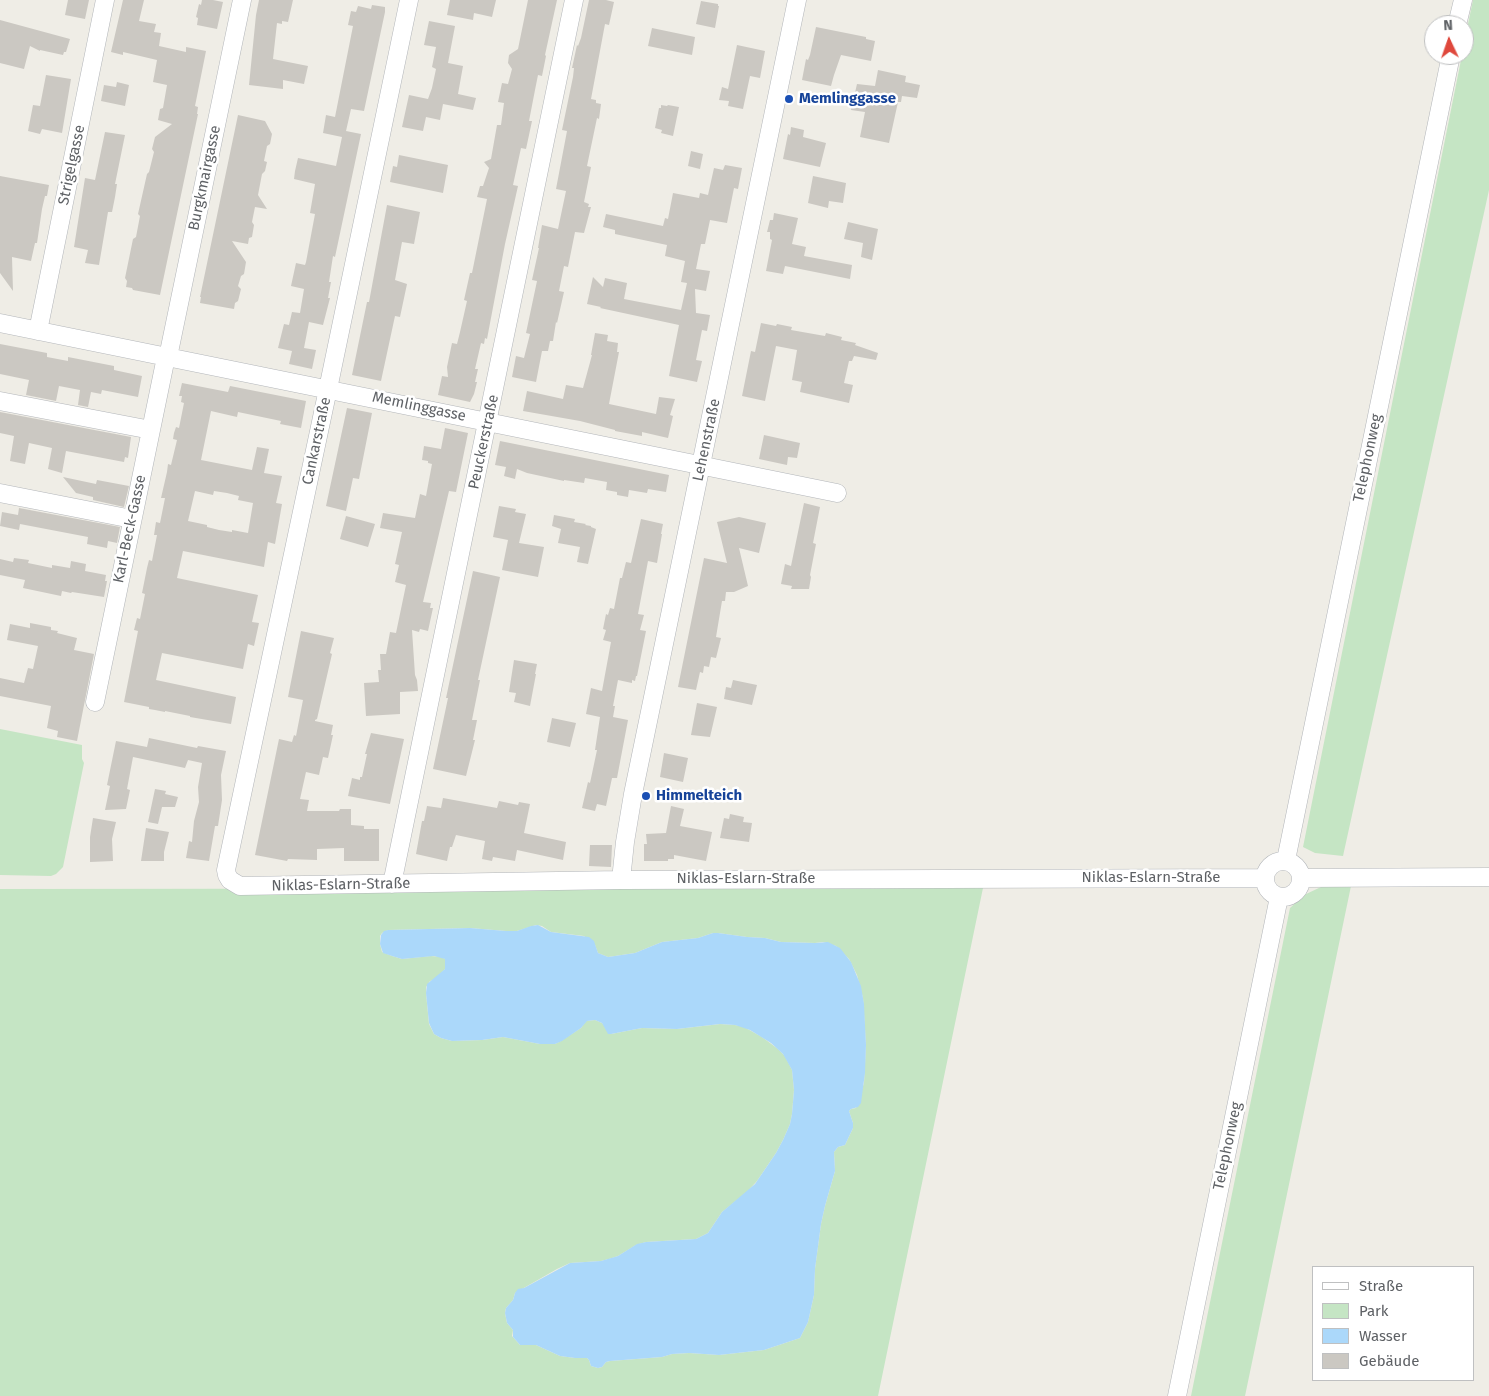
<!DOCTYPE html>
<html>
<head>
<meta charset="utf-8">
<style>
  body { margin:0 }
  #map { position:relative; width:1489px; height:1396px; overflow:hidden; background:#efede6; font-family:"Fira Sans",sans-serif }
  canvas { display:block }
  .legend { position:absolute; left:1312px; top:1266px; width:162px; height:115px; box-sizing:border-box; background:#fff; border:1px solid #bfc0c1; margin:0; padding:6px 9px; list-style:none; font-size:15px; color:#5e6165 }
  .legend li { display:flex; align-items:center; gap:10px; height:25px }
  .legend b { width:25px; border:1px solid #bfc0c1 }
  .north { position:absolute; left:1424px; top:15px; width:50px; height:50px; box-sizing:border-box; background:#fff; border:1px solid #bfc0c1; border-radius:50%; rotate:357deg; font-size:14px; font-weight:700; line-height:20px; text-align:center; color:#5e6165 }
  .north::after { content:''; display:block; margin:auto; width:18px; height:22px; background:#df483c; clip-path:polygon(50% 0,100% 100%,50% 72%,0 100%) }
</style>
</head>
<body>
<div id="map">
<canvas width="1489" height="1396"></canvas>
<ul class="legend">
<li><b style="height:6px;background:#fff"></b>Straße</li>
<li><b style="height:14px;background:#c5e5c4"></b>Park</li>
<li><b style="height:14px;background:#abd8fa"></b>Wasser</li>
<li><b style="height:14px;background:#cbc8c2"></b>Gebäude</li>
</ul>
<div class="north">N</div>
</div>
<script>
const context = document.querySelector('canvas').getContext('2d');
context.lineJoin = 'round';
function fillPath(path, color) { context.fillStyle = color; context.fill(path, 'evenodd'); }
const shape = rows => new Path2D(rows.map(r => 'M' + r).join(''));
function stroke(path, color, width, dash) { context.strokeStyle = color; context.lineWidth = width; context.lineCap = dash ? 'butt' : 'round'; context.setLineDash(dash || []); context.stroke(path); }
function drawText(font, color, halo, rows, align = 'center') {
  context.font = font + ' "Fira Sans",sans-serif'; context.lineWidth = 5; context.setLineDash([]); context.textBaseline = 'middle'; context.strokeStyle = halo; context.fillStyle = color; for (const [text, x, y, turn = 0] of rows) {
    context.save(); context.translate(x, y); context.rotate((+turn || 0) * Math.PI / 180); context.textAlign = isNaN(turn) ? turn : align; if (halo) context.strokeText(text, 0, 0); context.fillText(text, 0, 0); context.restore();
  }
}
fillPath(shape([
  [1473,0,1489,0,1489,190,1343,856,1315,853,1303,847,1462,55,1464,55,1464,43],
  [0,729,82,745,82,759,84,763,63,867,56,874,51,876,0,875],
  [1351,886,1245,1396,1191,1396,1290,908,1304,895,1321,887],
  [983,888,878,1396,0,1396,0,889],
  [536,925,542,926,551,932,584,936,595,945,598,953,608,957,635,953,662,942,698,938,713,933,718,933,747,937,765,938,781,942,815,943,823,942,836,946,849,959,857,975,863,998,866,1045,864,1083,856,1108,851,1109,849,1111,853,1123,853,1128,845,1145,838,1147,834,1152,835,1171,825,1206,821,1224,815,1269,814,1295,808,1322,800,1338,764,1350,719,1355,689,1353,672,1354,662,1357,610,1361,606,1362,602,1367,598,1368,591,1366,589,1360,587,1358,575,1358,560,1356,536,1345,520,1345,512,1336,513,1330,507,1323,505,1313,506,1308,513,1300,515,1293,557,1269,570,1263,601,1261,609,1259,618,1256,636,1245,646,1242,696,1239,708,1233,722,1212,746,1193,757,1181,776,1153,783,1140,790,1124,792,1114,794,1090,792,1070,785,1056,778,1049,762,1037,744,1027,735,1025,720,1024,677,1029,642,1028,611,1034,602,1023,595,1020,586,1021,581,1028,559,1042,555,1044,540,1044,503,1037,482,1040,452,1041,441,1038,434,1034,429,1024,426,993,426,987,430,981,436,979,445,969,445,959,442,957,431,956,402,959,392,956,382,952,380,944,380,936,382,933,388,930,470,928,506,931,517,931]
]), '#c5e5c4');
fillPath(shape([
  [538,925,551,932,589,937,594,941,598,953,608,957,635,953,662,942,698,938,713,933,718,933,747,937,765,938,781,942,815,943,828,942,840,948,851,962,861,986,864,1004,866,1045,865,1073,861,1103,858,1107,851,1109,849,1111,853,1123,853,1128,845,1145,838,1147,834,1152,835,1171,825,1206,821,1224,815,1269,814,1295,808,1322,800,1338,764,1350,719,1355,689,1353,672,1354,662,1357,610,1361,606,1362,602,1367,598,1368,591,1366,589,1360,587,1358,575,1358,560,1356,536,1345,520,1345,513,1337,513,1330,507,1323,505,1313,506,1308,513,1300,515,1293,518,1289,524,1288,570,1263,601,1261,618,1256,637,1244,646,1242,696,1239,708,1233,722,1212,755,1184,776,1153,783,1140,790,1124,792,1114,794,1090,792,1070,783,1054,771,1043,750,1030,735,1025,720,1024,677,1029,642,1028,611,1034,608,1034,602,1023,595,1020,587,1021,581,1028,562,1041,555,1044,540,1044,503,1037,482,1040,452,1041,441,1038,434,1034,429,1023,426,993,427,984,445,969,445,959,434,956,402,959,392,956,383,953,380,944,381,935,384,931,388,930,470,928,506,931,517,931,531,926]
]), '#abd8fa');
fillPath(shape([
  [68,0,89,0,85,19,65,15],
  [123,0,144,0,139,21,156,24,154,32,161,33,159,46,186,52,186,47,206,51,195,106,198,107,197,114,198,114,160,295,133,290,132,288,126,287,127,281,125,278,133,239,136,237,140,216,138,214,147,174,149,172,154,152,152,149,155,137,172,124,158,120,160,109,163,108,167,85,153,82,157,60,123,52,123,55,111,52],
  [202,0,213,0,223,2,217,29,197,25,198,18,196,17,199,4,201,5],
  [259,0,293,0,288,22,282,21,282,24,277,23,273,59,308,66,304,84,283,80,283,89,249,85,256,15],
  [450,0,496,0,492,17,474,13,473,20,447,15],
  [528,0,557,0,545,55,546,56,542,76,538,75,535,90,529,121,532,121,526,149,521,148,513,185,518,186,505,244,487,339,485,338,484,344,481,343,475,369,478,369,475,382,477,382,474,394,470,402,438,395,442,376,448,377,447,367,452,343,457,344,460,332,467,301,464,300,470,273,472,273,487,199,477,197,480,186,483,186,489,168,484,162,491,159,497,125,501,125,504,103,498,102,502,83,508,84,512,69,508,63,509,55,518,49],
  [589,0,606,0,614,2,609,25,605,24,591,99,596,100,596,103,601,104,599,119,597,118,587,166,591,167,584,202,589,204,588,207,591,207,584,233,575,232,568,267,564,266,559,291,564,292,557,323,556,322,553,341,550,341,548,351,542,351,536,382,512,377,516,356,524,358,530,334,526,333,537,281,532,280,539,248,538,248,542,225,558,229,566,191,556,189,567,131,562,130,573,77,574,68,572,68,577,45,578,46,581,38],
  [701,1,718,4,718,6,719,6,715,28,696,24],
  [372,5,385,7,385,12,364,111,351,109,346,131,361,134,335,257,333,256,329,282,331,282,328,298,330,298,323,325,309,322,304,348,316,350,312,369,289,364,292,351,278,348,284,324,289,325,292,312,300,313,304,289,291,286,296,263,305,265,306,262,315,214,310,213,315,184,294,179,295,171,298,158,336,166,342,137,323,133,326,115,335,117,353,26,348,25,351,11,356,12,358,6,371,9],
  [0,20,70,39,66,52,64,52,63,55,40,50,40,51,30,46,24,69,0,63],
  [429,21,455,26,448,63,463,66,458,94,476,98,473,110,443,104,440,120,426,117,423,131,402,127,409,95,428,99,432,88,436,69,432,67,436,47,424,45],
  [816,27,866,37,866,39,875,41,871,61,841,55,834,75,831,86,802,80,806,59,808,60,810,55],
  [652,28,695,37,692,55,648,46],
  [737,45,765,51,760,78,750,76,743,109,728,106,729,101,719,100,722,87,728,89],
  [878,70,906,76,905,82,920,85,917,98,902,96,901,102,898,102,889,143,860,137,865,112,851,110,857,84,875,86],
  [46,75,71,79,62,133,42,129,40,134,28,131,33,105,40,106],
  [117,82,129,85,125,106,101,101,104,85,116,87],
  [661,105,667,106,668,105,679,107,673,136,661,133,662,130,655,128,659,108,661,108],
  [238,115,265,121,272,134,270,144,267,146,264,161,267,162,265,171,262,174,258,195,267,209,255,207,252,222,254,225,252,237,249,238,248,244,232,241,246,262,244,274,241,276,238,286,241,289,238,301,235,303,234,309,200,303,201,297,200,297],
  [791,127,804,130,803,137,826,143,820,167,783,159,788,134,790,135],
  [105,132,125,135,115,184,117,184,115,197,112,212,108,212,99,265,85,263,88,250,74,247,85,178,95,180],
  [691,151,703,154,700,169,688,166],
  [399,155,448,165,443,193,390,182,393,166,397,167],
  [725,165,742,168,738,189,734,188,727,223,710,220,705,244,701,244,696,269,710,271,706,291,695,289,696,313,710,315,707,331,702,330,696,360,702,361,697,382,669,376,679,325,600,308,601,307,587,304,593,277,603,287,605,278,627,283,624,299,681,310,687,283,681,282,685,261,665,256,667,245,615,234,615,230,603,227,606,214,663,226,665,218,668,219,673,193,699,198,700,193,708,195,714,168,723,170],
  [0,176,49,185,47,196,45,196,42,209,37,243,35,243,31,261,12,257,13,291,0,273],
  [813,176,846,183,843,203,829,201,828,208,808,203],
  [387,205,420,212,414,244,402,242,395,280,407,284,400,317,395,316,381,381,352,375,367,302,369,302],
  [774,213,798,218,792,244,806,247,804,256,852,265,850,279,785,266,783,274,766,271,772,240,770,239,770,232,767,232,770,220,773,220],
  [848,222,878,229,872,260,861,257,863,243,844,239],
  [761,323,776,326,777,324,792,327,791,330,825,336,826,333,842,337,841,340,856,343,855,345,878,353,876,360,854,356,852,361,849,361,844,383,853,385,849,403,800,392,802,382,792,380,797,350,776,346,765,401,742,396,751,351,755,352],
  [595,333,608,335,607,341,618,343,617,352,619,352,609,404,656,414,659,397,675,399,670,415,673,416,668,438,642,432,642,436,615,431,615,430,580,421,523,411,527,391,563,399,566,385,583,388,592,355,591,355],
  [0,344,47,353,47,357,68,361,68,357,114,366,114,370,142,376,138,397,102,390,101,394,91,392,88,407,78,405,80,390,59,386,56,401,26,395,29,380,0,374],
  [182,383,228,392,230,386,306,401,301,428,280,424,281,421,238,412,237,417,211,411,201,460,252,470,257,447,269,449,264,473,282,476,276,503,282,504,275,544,268,542,264,567,183,551,177,578,258,595,252,622,259,623,254,646,248,644,243,669,162,653,156,680,236,697,231,724,190,717,190,716,165,711,165,712,155,710,149,709,149,707,124,702,138,631,134,630,137,618,140,619,145,594,142,593,147,568,149,560,152,561,157,535,154,535,156,522,160,523,165,498,161,498,167,472,168,464,171,465,177,440,173,439,174,433,176,427,179,428,184,403,181,402,182,396,179,396],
  [195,491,213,495,214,491,227,493,239,496,238,500,253,503,248,533,232,530,232,532,219,530,207,527,207,525,188,521],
  [347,408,372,413,359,479,353,478,346,511,326,506],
  [0,412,131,437,128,458,125,457,124,462,66,451,62,473,48,469,52,448,29,443,25,464,10,461,14,436,0,433],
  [445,428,468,433,456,492,449,491,423,602,431,603,430,608,433,608,428,631,420,629,419,632,412,630,415,675,417,680,418,691,400,692,400,714,366,716,364,683,379,682,378,670,381,670,380,654,386,654,390,632,396,633,406,585,395,582,399,565,395,564,402,532,380,528,383,513,415,518,420,494,426,496,432,464,428,463,428,461,422,460,424,446,441,449],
  [764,435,800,443,797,458,788,457,787,465,759,459],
  [500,441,669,475,666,492,648,489,647,493,629,490,628,497,617,495,617,492,606,490,607,482,585,478,584,483,564,480,564,481,527,473,517,469,515,479,504,476,506,467,495,465],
  [63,477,96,484,97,480,129,486,124,507,93,500,93,497,76,493],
  [804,503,820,507,813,543,816,544,810,575,811,577,809,589,791,589,792,586,781,584,785,564,791,566],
  [499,506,516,509,515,512,526,514,519,543,544,547,538,577,502,570,508,540,493,537],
  [19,508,120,527,117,543,108,541,107,548,87,544,88,537,20,524,19,530,0,526,2,512,18,515],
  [554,515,575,519,574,522,586,524,585,525,591,526,591,527,596,529,588,564,577,562,580,547,558,543,561,529,552,526],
  [346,516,375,524,368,547,340,539],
  [739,517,766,523,759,553,739,548,748,586,734,592,726,592,725,601,722,601,716,637,721,638,716,658,711,657,709,667,704,666,703,673,700,672,696,690,678,687,704,558,727,563,717,522],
  [641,519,663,524,661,534,662,534,657,563,648,561,638,614,644,615,640,630,646,631,637,676,636,676,635,681,632,680,632,683,618,680,613,706,615,706,613,717,628,720,617,778,612,778,606,806,597,804,595,811,582,808,588,782,590,783,597,750,595,750,600,717,586,714,591,688,602,691,611,642,603,640,606,630,603,629,606,614,608,615,610,608,614,609,620,578,622,578,626,562,631,563],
  [14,558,29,560,28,563,52,568,52,565,70,568,71,561,86,564,85,571,106,575,105,581,107,581,104,597,72,592,71,593,62,591,61,596,23,588,25,580,0,575,0,559,13,562],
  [473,571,500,577,478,680,480,680,472,720,477,720,473,740,475,740,466,776,433,769,448,698,446,698],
  [30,623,51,627,51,630,58,631,57,633,77,638,74,650,94,654,77,741,57,737,58,731,47,728,51,706,0,696,0,678,24,683,28,668,33,669,38,646,7,640,10,624,30,628],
  [301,631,334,638,330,653,332,654,317,719,315,720,315,721,333,725,331,735,333,735,328,758,323,757,319,775,306,772,300,799,309,800,307,811,339,811,340,809,351,809,351,825,364,826,364,829,379,829,379,861,344,861,344,848,317,849,317,860,288,859,287,861,255,855,279,739,292,742,294,735,296,736,303,700,288,697],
  [514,660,537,664,535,674,536,674,530,706,514,702,516,693,509,692],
  [733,680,757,685,752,705,724,699,726,687,731,688],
  [697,703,717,707,710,737,691,735],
  [552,718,576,723,570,747,547,742],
  [371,733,404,739,390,804,348,796,352,778,360,780,360,777,362,777,367,754,365,754],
  [149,738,197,748,198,746,226,751,221,775,222,800,218,826,215,826,209,861,186,858,189,841,192,842,194,821,199,802,198,787,202,763,188,760,185,768,133,757,127,789,130,790,126,809,105,810,110,786,107,785,116,741,147,747],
  [664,753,688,758,683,782,660,777],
  [155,789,166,791,165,794,178,797,175,807,162,807,158,824,148,822],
  [443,798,497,808,499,801,518,805,519,802,530,804,524,833,566,842,563,860,517,850,515,861,493,857,492,861,482,859,485,841,456,835,452,847,450,847,447,861,416,854,422,821,424,821,427,806,441,808],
  [671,806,684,809,680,826,712,832,706,861,674,855,674,859,668,859,668,861,644,861,644,844,647,844,646,834,666,833],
  [730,814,744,817,743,822,752,823,749,842,720,838,724,818,729,819],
  [93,818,116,822,112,839,113,861,90,862,90,837],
  [146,828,169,832,164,852,164,861,141,861],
  [590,845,612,845,611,867,589,866]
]), '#cbc8c2');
const minor = shape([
  [409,0,328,389,226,870,227,875,230,880,240,886,621,880,1264,878],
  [1457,25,1463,0],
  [0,323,837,493],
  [38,331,105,0],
  [0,401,151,430],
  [0,493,132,519],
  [95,702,165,362,168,357,242,0],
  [1286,860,1451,55],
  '1265 879a18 18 0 1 1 36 0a18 18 0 1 1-36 0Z',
  [1302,878,1489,877],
  [621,880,625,842,633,794,797,0],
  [392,884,574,0],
  [1177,1396,1279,897]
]);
stroke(minor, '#b3b6ba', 19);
stroke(minor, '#fff', 18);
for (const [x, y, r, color] of [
  [789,99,5,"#1a4fb4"],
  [646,796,5,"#1a4fb4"]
]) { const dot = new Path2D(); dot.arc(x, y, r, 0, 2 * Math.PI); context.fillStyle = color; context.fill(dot); stroke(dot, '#fff', 2); }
drawText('bold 15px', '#164399', '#fff', [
  ["Memlinggasse",799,99],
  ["Himmelteich",656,796]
], 'left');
drawText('15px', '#5e6165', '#fff', [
  ["Strigelgasse",72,165,-78],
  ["Burgkmairgasse",205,178,-78],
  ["Memlinggasse",419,407,12],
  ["Lehenstraße",707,440,-78],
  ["Cankarstraße",317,441,-78],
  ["Peuckerstraße",484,442,-78],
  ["Telephonweg",1368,458,-78],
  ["Karl-Beck-Gasse",130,529,-78],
  ["Niklas-Eslarn-Straße",1151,878],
  ["Niklas-Eslarn-Straße",746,879],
  ["Niklas-Eslarn-Straße",341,885,-1],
  ["Telephonweg",1228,1146,-78]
]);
</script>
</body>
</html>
